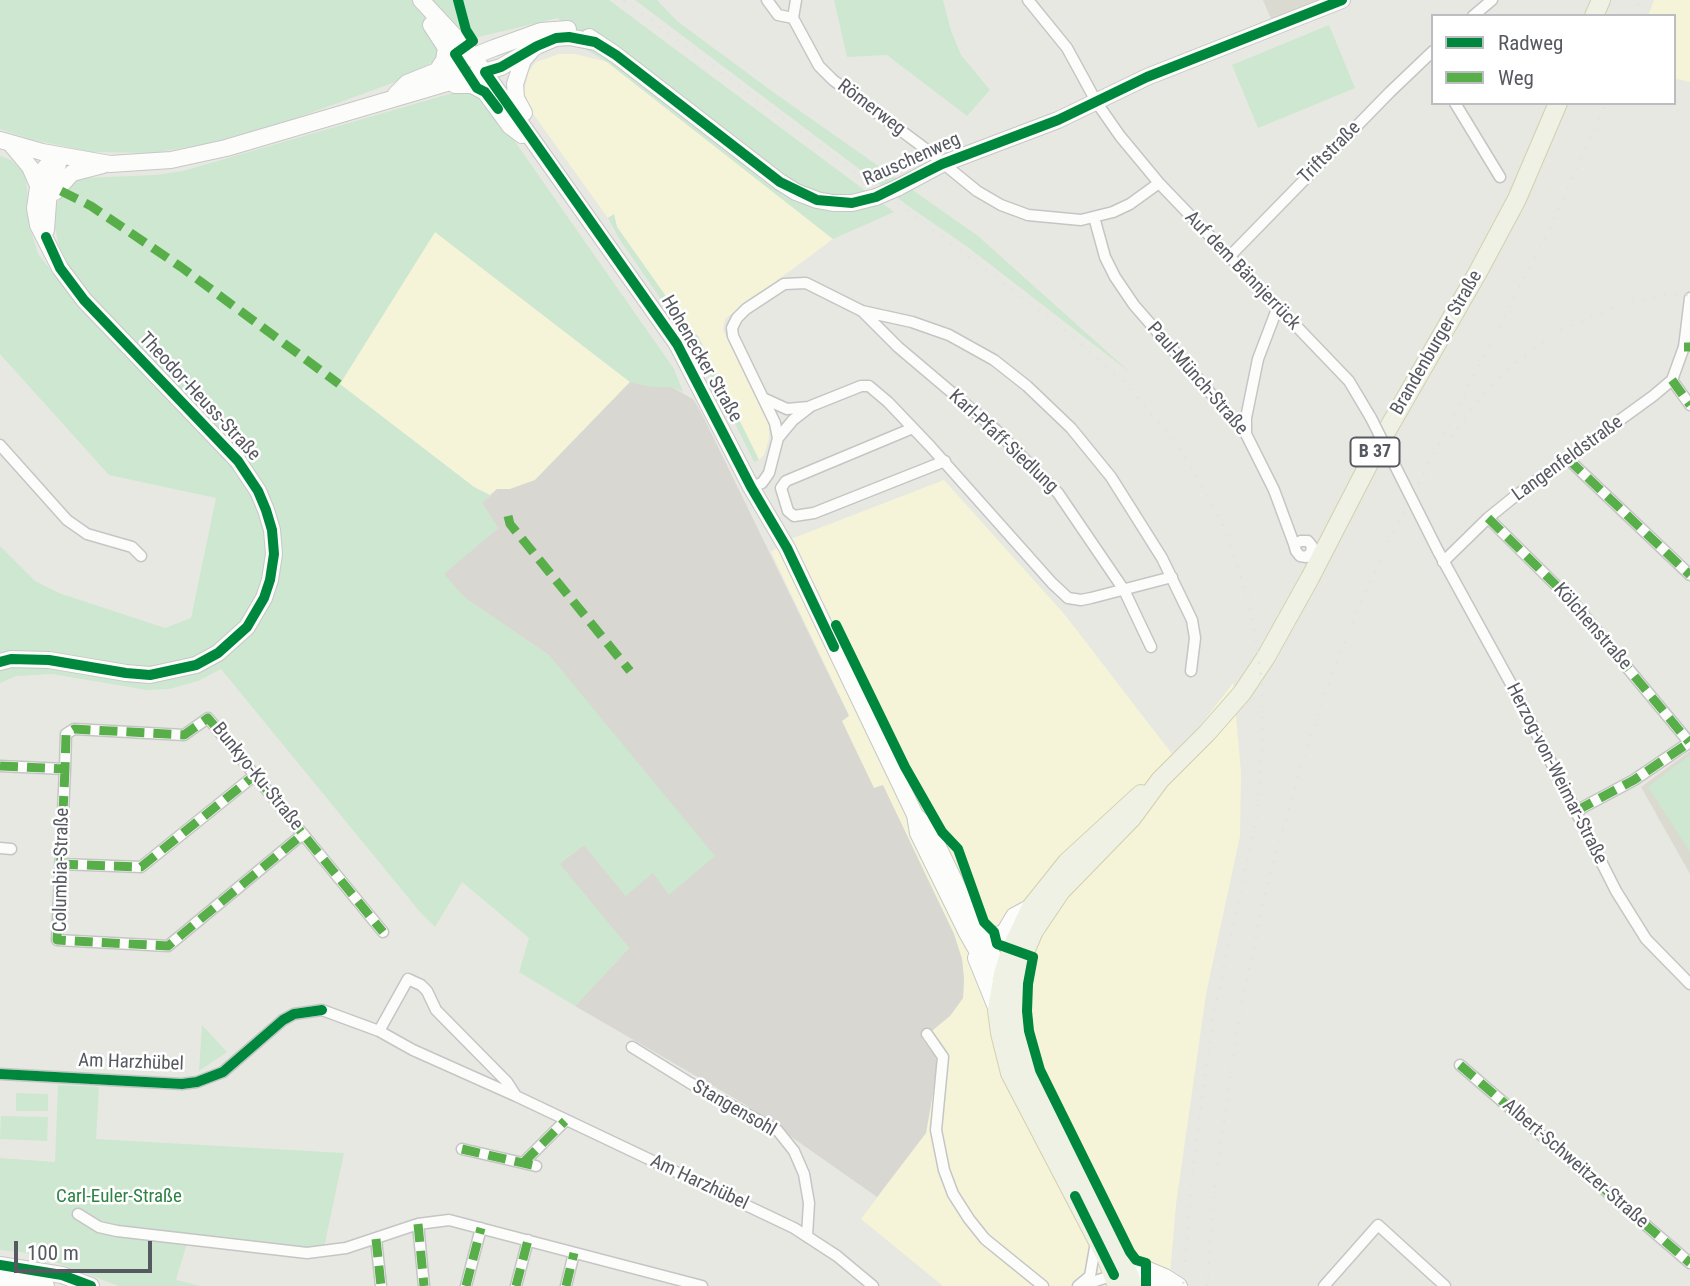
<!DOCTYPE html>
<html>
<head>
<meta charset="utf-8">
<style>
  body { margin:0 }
  #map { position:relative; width:1690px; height:1286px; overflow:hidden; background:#e8e8e2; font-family:"Roboto Condensed",sans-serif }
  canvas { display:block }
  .legend { position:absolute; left:1431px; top:14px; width:245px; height:91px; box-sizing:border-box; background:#fff; border:2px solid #bcbdc0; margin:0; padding:9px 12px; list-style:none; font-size:21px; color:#575961 }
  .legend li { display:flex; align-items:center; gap:14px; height:35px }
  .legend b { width:35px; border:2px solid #bcbdc0 }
  .scale { position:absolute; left:14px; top:1241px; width:138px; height:32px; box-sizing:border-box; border:4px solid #575961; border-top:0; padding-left:9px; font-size:21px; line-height:24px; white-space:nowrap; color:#575961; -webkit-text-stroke:5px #fff; paint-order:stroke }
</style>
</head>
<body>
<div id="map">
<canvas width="1690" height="1286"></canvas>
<ul class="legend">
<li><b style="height:9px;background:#00873e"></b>Radweg</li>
<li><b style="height:9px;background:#58af4a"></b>Weg</li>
</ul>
<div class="scale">100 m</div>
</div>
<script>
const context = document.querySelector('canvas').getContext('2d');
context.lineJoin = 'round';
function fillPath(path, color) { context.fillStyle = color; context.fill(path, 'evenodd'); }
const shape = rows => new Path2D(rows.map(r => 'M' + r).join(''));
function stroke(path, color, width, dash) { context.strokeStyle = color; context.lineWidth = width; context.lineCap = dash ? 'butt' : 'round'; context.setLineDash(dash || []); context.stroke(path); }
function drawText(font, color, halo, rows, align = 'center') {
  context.font = font + ' "Roboto Condensed",sans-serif'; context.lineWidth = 5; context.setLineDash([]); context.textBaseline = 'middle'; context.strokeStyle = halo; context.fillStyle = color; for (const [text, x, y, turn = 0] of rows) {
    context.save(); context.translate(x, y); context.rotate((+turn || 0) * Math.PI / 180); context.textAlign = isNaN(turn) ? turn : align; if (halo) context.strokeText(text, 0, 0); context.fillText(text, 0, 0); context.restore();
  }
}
fillPath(shape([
  [1654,0,1690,0,1690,82,1674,78,1674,16,1648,16],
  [559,54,575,54,607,62,833,239,725,319,723,330,769,420,769,439,764,455,759,460,698,336,689,329,617,227,614,215,608,218,529,108,524,92,529,71,536,62],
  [435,232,630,382,535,480,510,489,497,489,490,495,474,487,339,384],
  [944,480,1065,615,1172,754,1200,726,1233,683,1241,773,1240,836,1206,994,1176,1204,1169,1286,943,1286,861,1219,926,1133,935,1056,921,1039,950,1016,963,998,964,979,962,959,954,934,883,786,874,789,841,720,849,715,771,552,791,539]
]), '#f5f4d8');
fillPath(shape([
  [630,382,653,387,672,387,694,400,703,416,849,716,842,721,874,788,883,785,954,934,962,959,964,979,963,998,950,1016,922,1039,935,1056,938,1065,926,1133,877,1197,746,1105,575,1006,629,948,559,864,584,845,626,896,550,656,465,598,443,574,498,528,482,503,497,489,510,489,535,480]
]), '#d8d7d1');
fillPath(shape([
  [1263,0,1321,0,1271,19],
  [1690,751,1690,874,1641,787]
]), '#dadad0');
fillPath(shape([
  [0,0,609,0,894,212,833,239,607,62,582,47,558,18,478,37,398,81,280,124,205,144,153,153,92,152,33,140,0,129],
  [635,0,657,0,677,21,773,92,978,236,1132,374,969,248,907,205],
  [834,0,943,0,951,31,961,55,990,90,967,116,887,55,847,57],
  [1329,25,1355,88,1258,128,1232,65],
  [456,92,470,92,481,97,490,106,674,369,683,392,672,387,653,387,630,382,435,232,340,384,474,487,490,495,482,503,498,528,444,574,465,598,550,656,715,856,669,895,653,873,626,896,584,845,560,864,629,948,575,1006,519,972,529,938,462,882,435,927,420,912,221,669,198,681,169,689,147,690,52,674,16,676,0,683,0,546,35,581,59,593,165,628,191,618,216,498,109,475,0,354,0,156,11,160,26,174,30,226,38,254,55,275,68,265,59,246,54,223,58,199,67,186,75,181,82,178,156,175,183,171],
  [614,214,617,227,689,329,698,336,759,460,754,462,716,385,689,340,620,240,608,218],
  [1690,755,1690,852,1648,787],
  [202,1025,227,1052,199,1071],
  [58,1085,99,1087,96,1139,344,1153,323,1252,188,1240,176,1280,201,1286,119,1286,47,1259,21,1252,0,1250,0,1158,55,1162],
  [16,1093,48,1094,48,1111,16,1111],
  [1,1116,48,1117,47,1141,0,1139]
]), '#cde7d0');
const street = shape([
  [767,0,778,15,793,18,796,0],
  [1028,0,1067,48,1097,103,1120,136,1159,183,1349,381,1371,418],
  [1473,16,1492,0],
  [793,18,819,66,833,80,923,147,977,191,1001,205,1028,215,1081,220,1113,212,1130,204,1159,183],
  [1455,103,1500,177],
  [1094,217,1105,257,1115,277,1134,305,1246,434,1274,490,1294,544],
  [1229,257,1390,92,1433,51],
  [862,311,898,347,996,430,1058,493,1124,590,1151,647],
  [1672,380,1690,405],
  [765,399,787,409,809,407],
  [913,428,786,481,781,488,788,511,794,516,814,513,945,461],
  [1246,434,1246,418,1258,359,1277,309],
  [778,438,793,420,811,406,861,386,869,386,888,402,930,446,1052,583,1068,598,1081,600,1091,598,1172,577],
  [0,445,67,520,87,534,132,547,141,556],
  [1568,459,1690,575],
  [751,487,762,483,769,473,778,438,775,423,733,336,732,328,737,318,746,309,784,284,806,283,862,311,912,322,949,335,994,360,1027,386,1071,428,1111,477,1162,558,1192,620,1195,638,1191,671],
  [1488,518,1572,601,1689,742],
  [1301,541,1308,541,1312,546,1311,553,1306,557,1300,556,1296,551,1294,544,1301,541],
  [1438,551,1516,693,1616,891,1646,939,1690,984],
  [1443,562,1488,518,1514,497,1653,396,1672,380,1684,347,1690,298],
  [0,766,65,769,66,734,74,729,184,735,208,718,383,932],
  [65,769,57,940,168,946,303,834],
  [1576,811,1634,780,1690,742],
  [0,848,11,849],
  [60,864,141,867,255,775],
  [379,1031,408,979,421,985,427,991,436,1010,507,1082,516,1096],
  [927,1034,943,1057,936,1130,944,1170,953,1194,969,1219,985,1239,1043,1286],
  [632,1047,690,1083,778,1131,794,1151,804,1174,809,1203,807,1236],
  [1460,1065,1690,1263],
  [0,1074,182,1084,197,1082,223,1072,283,1020,294,1014,322,1010,379,1031,413,1050,516,1096,794,1228,837,1256,873,1286],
  [462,1149,536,1166],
  [523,1163,565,1121],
  [78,1214,99,1227,117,1231,307,1253,346,1248,418,1224,449,1220,702,1286],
  [418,1224,424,1286],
  [376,1239,381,1286],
  [1083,1285,1114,1275],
  [466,1286,481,1228],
  [516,1286,528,1240],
  [566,1286,574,1253],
  [1078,1286,1090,1276,1096,1242],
  [1324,1286,1378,1225,1445,1286]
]);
const secondary = shape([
  [421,0,473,56,677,344,751,487,787,548,915,815,918,833,967,933,983,961,990,968,1014,978],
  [431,25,446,48,444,60,437,71],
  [589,37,616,55,780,182,796,192,817,200,833,203,852,203,876,197],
  [455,85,472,85,485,92,510,126,522,135],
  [396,94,407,83,494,48,541,31,568,29],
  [524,113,516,98,515,84,523,60,531,51],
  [0,140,42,152,110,164,171,160,226,148,501,67,537,46,556,38,569,37,595,42],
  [10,143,30,167,37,183],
  [897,188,942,164,1058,120,1147,77,1342,0],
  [55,192,72,173,103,165],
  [46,230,49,189,58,164,56,155],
  [0,662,11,659,49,660,126,673,150,675,196,665,218,653,247,627,264,598,270,580,274,554,272,530,266,510,258,491,238,461,84,300,60,268,38,225,35,208,40,174,56,155],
  [915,815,929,828,978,930,1003,974],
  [978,930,988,937,1004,933,1014,916,1031,907],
  [976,958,997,1010],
  [0,1265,62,1275,91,1286],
  [1116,1274,1133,1268,1146,1269,1165,1277,1179,1286],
  [0,1279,46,1286],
  [1128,1286,1140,1283,1156,1286]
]);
const primary = shape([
  [1594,16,1601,0],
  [1117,1286,1106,1257,1010,1073,1000,1033,997,1010,1003,974,1011,949,1031,907,1067,862,1141,794],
  [1134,1286,1105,1219,1039,1096,1020,1050,1015,1025,1014,1003,1016,979,1024,954,1034,931,1061,891,1132,818,1160,780,1207,733,1242,693,1266,657,1310,578,1378,446,1478,272,1517,199,1558,103]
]);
stroke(street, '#c5c5c6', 13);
stroke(secondary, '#c7c7c7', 18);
stroke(primary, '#d3d0ad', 20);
stroke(street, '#fcfcfb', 10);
stroke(secondary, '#fcfcfb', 16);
stroke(primary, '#f0f1e5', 18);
stroke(shape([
  [624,0,963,252,1067,332,1124,382,1172,438,1194,471,1223,525,1248,597,1254,628,1262,682,1263,731,1257,815,1213,1017,1192,1176,1183,1286],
  [1634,16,1640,0],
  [1451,437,1481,396,1506,371,1533,349,1561,330,1621,304,1664,295,1690,295],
  [1207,1286,1215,1182,1240,1012,1266,889,1300,769,1327,688,1359,606,1394,531,1551,226,1606,103]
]), '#e3e3e2', 2.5, [2, 9]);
const streetBridge = shape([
  [1371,418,1438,551]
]);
const secondaryBridge = shape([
  [876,197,897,188]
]);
stroke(streetBridge, '#c5c5c6', 13, []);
stroke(secondaryBridge, '#c7c7c7', 18, []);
stroke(streetBridge, '#fcfcfb', 10);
stroke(secondaryBridge, '#fcfcfb', 16);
stroke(shape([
  [61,191,91,206,181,267,339,384],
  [1684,347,1690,347],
  [1672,380,1690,405],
  [1568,459,1690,575],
  [508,516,510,524,630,671],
  [1488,518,1572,601,1689,742],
  [0,766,65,769,66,734,74,729,184,735,208,718,383,932],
  [65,769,57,940,168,946,303,834],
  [1576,811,1634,780,1690,742],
  [60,864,141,867,255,775],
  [1460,1065,1690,1263],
  [462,1149,536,1166],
  [523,1163,565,1121],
  [418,1224,424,1286],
  [376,1239,381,1286],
  [466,1286,481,1228],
  [516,1286,528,1240],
  [566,1286,574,1253]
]), '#58af4a', 9, [18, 9]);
stroke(shape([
  [458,0,466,30,473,41,455,54,477,88,485,92,498,109],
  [836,625,905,767,942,832,958,849,984,922,994,932,997,944,1033,957,1028,984,1027,1011,1029,1031,1040,1070,1130,1252,1136,1260,1146,1263,1146,1286],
  [834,647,787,548,751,487,677,344,485,72,501,67,537,46,556,38,569,37,595,42,616,55,780,182,817,200,852,203,876,197,942,164,1058,120,1147,77,1342,0],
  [0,662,11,659,49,660,126,673,150,675,196,665,218,653,247,627,264,598,270,580,274,554,272,530,266,510,258,491,238,461,84,300,60,268,46,237],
  [0,1074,182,1084,197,1082,223,1072,283,1020,294,1014,322,1010],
  [1075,1196,1114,1275],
  [0,1265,62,1275,91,1286]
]), '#00873e', 10);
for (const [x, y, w] of [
  [1375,452,49]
]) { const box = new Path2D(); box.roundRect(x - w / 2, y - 14.5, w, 29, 5); context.fillStyle = '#fff'; context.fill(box); stroke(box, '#575961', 2); }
drawText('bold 18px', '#575961', null, [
  ["B 37",1375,452]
]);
drawText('19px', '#575961', '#fff', [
  ["Römerweg",871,108,37],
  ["Triftstraße",1330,153,-45],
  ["Rauschenweg",912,160,-24],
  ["Auf dem Bännjerrück",1242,271,46],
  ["Brandenburger Straße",1437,343,-60],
  ["Hohenecker Straße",701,359,60],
  ["Paul-Münch-Straße",1197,379,49],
  ["Theodor-Heuss-Straße",199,397,47],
  ["Karl-Pfaff-Siedlung",1003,442,43],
  ["Langenfeldstraße",1568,459,-36],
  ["Kölchenstraße",1592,627,49],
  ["Herzog-von-Weimar-Straße",1556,774,63],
  ["Bunkyo-Ku-Straße",257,777,51],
  ["Columbia-Straße",62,870,-89],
  ["Am Harzhübel",131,1063,2],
  ["Stangensohl",734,1109,30],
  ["Albert-Schweitzer-Straße",1575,1164,41],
  ["Am Harzhübel",699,1183,25]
]);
drawText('19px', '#2d8342', '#fff', [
  ["Carl-Euler-Straße",119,1197]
]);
</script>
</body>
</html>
